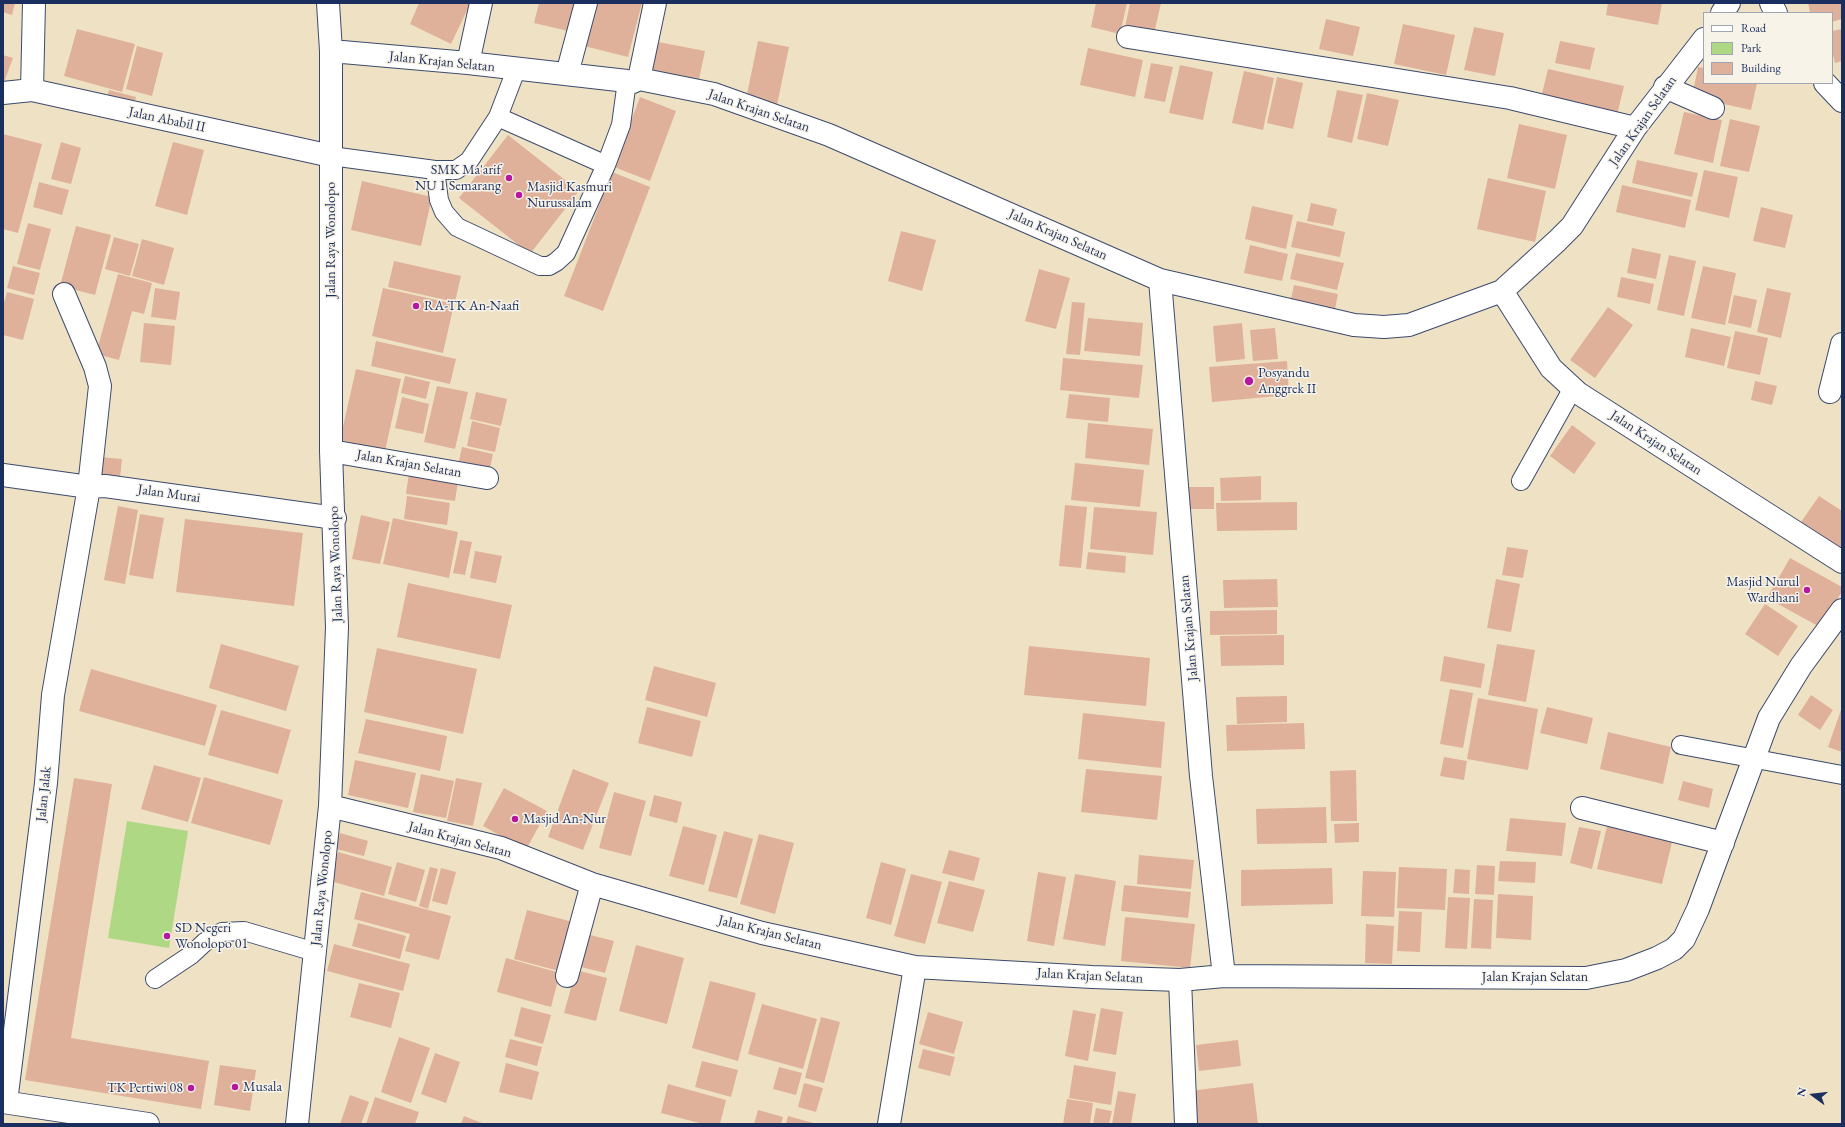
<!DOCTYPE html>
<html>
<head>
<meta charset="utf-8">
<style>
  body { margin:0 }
  #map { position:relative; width:1845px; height:1127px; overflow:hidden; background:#efe2c4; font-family:"EB Garamond",serif }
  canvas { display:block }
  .frame { position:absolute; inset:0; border:4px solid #1b2f5e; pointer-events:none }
  .legend { position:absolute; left:1703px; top:12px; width:130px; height:72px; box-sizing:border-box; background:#f7f3e8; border:1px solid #9fa5b1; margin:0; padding:5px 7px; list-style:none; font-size:12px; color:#1b2f5e }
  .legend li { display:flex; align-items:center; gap:8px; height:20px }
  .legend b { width:20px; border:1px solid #9fa5b1 }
  .north { position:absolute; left:1793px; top:1075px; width:40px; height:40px; -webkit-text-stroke:3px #f7f3e8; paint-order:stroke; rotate:285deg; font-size:11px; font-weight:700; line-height:16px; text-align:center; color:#1b2f5e }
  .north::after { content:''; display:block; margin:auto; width:14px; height:18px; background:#1b2f5e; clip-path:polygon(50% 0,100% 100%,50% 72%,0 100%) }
</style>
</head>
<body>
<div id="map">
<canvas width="1845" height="1127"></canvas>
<div class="frame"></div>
<ul class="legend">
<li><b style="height:5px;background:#fff"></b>Road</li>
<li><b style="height:11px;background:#afd884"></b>Park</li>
<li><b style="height:11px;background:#dfb19a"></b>Building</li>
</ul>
<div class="north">N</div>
</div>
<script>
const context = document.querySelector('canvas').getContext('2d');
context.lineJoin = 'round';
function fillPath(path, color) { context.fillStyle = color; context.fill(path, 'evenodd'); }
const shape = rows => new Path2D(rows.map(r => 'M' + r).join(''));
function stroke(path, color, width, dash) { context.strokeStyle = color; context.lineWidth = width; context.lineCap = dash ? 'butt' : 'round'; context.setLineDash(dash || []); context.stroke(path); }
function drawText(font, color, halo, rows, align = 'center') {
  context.font = font + ' "EB Garamond",serif'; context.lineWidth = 3; context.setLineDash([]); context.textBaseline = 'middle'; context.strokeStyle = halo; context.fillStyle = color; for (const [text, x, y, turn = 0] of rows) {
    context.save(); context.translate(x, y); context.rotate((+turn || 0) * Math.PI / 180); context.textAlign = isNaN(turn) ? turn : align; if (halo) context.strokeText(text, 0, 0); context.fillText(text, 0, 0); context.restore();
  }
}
fillPath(shape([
  [127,821,188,831,169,948,108,938]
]), '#afd884');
fillPath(shape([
  [3,3,15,3,12,15,3,12],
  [419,3,470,4,451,44,410,24],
  [539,3,574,3,568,31,534,23],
  [594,3,642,3,628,57,584,46],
  [1096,3,1127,3,1120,34,1091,27],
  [1130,3,1161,3,1154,34,1125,27],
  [1608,3,1662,3,1658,25,1606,15],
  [1808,3,1842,3,1842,19,1832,22,1832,13,1810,13],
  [1326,19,1360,27,1353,56,1319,49],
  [1403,24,1455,35,1446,75,1394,64],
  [1474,27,1504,33,1495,76,1464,70],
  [77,29,135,44,122,92,64,76],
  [1842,29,1842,61,1835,63,1832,50,1832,31],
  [653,41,705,51,698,84,646,73],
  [758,41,789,47,777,105,746,99],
  [1560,41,1595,48,1590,70,1555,63],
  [137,46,163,53,152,96,126,89],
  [1088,48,1143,60,1135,97,1080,85],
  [3,55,13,58,3,85],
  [1151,63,1173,67,1165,102,1144,98],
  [1180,65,1213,72,1203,120,1169,113],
  [1698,67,1704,68,1704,83,1757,83,1751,110,1692,97],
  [1548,69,1624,86,1616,119,1540,102],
  [1244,71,1274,78,1263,130,1232,123],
  [1277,77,1303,83,1293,129,1267,123],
  [109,90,136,97,133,109,106,102],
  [1337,90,1363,95,1352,143,1327,137],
  [1367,93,1399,100,1388,146,1357,139],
  [640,97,676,111,650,181,614,167],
  [1684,112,1722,120,1713,163,1674,154],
  [1730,119,1760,126,1749,172,1720,166],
  [1519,124,1567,135,1555,189,1507,178],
  [3,134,42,144,18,233,3,229],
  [508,135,579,191,530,254,459,198],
  [61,142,81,148,71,184,51,179],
  [173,142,204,150,187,215,155,206],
  [1637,160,1698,173,1692,197,1632,183],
  [1704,170,1738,177,1729,218,1695,210],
  [612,172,650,187,603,311,564,296],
  [1488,178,1546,191,1535,242,1477,229],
  [362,181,432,197,421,246,351,230],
  [39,182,69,190,62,215,33,207],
  [1622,185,1691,200,1685,228,1616,212],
  [1311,203,1337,209,1333,226,1307,221],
  [1252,206,1293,215,1286,249,1245,239],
  [1761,207,1793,215,1785,248,1753,241],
  [1297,221,1345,232,1340,257,1291,247],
  [28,223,51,229,40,270,17,264],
  [76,226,111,235,95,295,60,286],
  [901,231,936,240,922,291,888,281],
  [114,237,139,244,130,276,105,269],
  [142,239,174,248,164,285,132,276],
  [1250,245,1288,254,1282,281,1244,273],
  [1632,248,1661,254,1656,279,1627,273],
  [1296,253,1344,263,1337,290,1290,279],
  [1669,255,1696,261,1684,316,1657,310],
  [394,261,461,276,455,302,388,287],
  [13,266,40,273,34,295,7,288],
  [1703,266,1736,273,1725,325,1691,318],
  [1039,269,1070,278,1056,329,1025,321],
  [118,274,152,283,144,314,132,311,119,360,96,354],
  [1621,277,1654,284,1650,304,1617,297],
  [1294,285,1338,294,1335,309,1291,299],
  [155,288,180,292,176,320,151,317],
  [383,288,454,304,443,353,372,336],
  [1767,288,1791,293,1781,338,1757,332],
  [7,292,34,299,23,340,3,335,3,306],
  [1734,295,1757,300,1751,328,1728,323],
  [1072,302,1085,303,1080,355,1066,354],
  [1608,307,1633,325,1595,378,1570,360],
  [1088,318,1143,323,1140,356,1084,351],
  [144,323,175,326,171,365,140,362],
  [1242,323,1245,359,1216,362,1213,326],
  [1275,328,1278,359,1253,361,1250,330],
  [1691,328,1731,337,1724,366,1685,357],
  [1735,331,1768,338,1760,375,1727,368],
  [376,341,456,359,450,384,371,366],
  [1063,358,1143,365,1139,398,1060,390],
  [1287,361,1289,395,1212,402,1209,367],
  [356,369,401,379,385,451,340,440],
  [405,376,430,382,426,399,401,393],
  [1755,381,1777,386,1772,405,1751,400],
  [437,386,468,392,455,449,424,442],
  [476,392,507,399,501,426,470,419],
  [1069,394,1110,398,1108,422,1066,418],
  [402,397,429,404,423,434,395,428],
  [472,421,500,428,495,452,467,446],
  [1088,423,1153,429,1149,465,1085,458],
  [1572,425,1596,443,1574,474,1550,456],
  [462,447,493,454,489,472,458,465],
  [100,457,122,459,120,478,98,475],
  [1075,463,1144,470,1140,507,1071,500],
  [409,473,458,481,455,501,406,494],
  [1261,476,1261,500,1221,501,1220,478],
  [1188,487,1214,487,1214,509,1189,509],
  [407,496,450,503,447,525,404,519],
  [1819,496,1842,511,1842,550,1801,522],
  [1297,502,1297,530,1217,531,1216,503],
  [1065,505,1087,507,1081,568,1059,566],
  [118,506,138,510,125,584,104,580],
  [1094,507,1157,512,1153,555,1090,549],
  [140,514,164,518,153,579,129,575],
  [361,515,390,522,380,564,352,559],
  [393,518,458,532,449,578,383,564],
  [185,519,303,533,294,606,176,592],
  [460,540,472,542,465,575,453,573],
  [1507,547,1528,550,1523,578,1502,575],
  [475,551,502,556,496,583,470,578],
  [1088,552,1126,556,1125,573,1086,569],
  [1790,558,1842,587,1842,592,1818,626,1767,598],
  [1277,579,1278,607,1224,608,1223,580],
  [1496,579,1520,584,1511,632,1487,628],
  [408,583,512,605,500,659,397,637],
  [1765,604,1798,626,1778,656,1745,634],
  [1277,610,1277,634,1210,635,1210,611],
  [1284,635,1284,665,1221,666,1220,636],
  [221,644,299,666,286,711,209,688],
  [1497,644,1535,650,1526,702,1488,695],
  [1029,646,1150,658,1146,706,1024,695],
  [377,648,477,669,463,734,364,712],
  [1444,656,1485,664,1481,688,1440,681],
  [654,666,716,683,707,717,645,700],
  [91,669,217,705,205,746,79,711],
  [1450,689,1473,693,1463,748,1440,744],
  [1811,695,1833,710,1820,730,1798,715],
  [1287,696,1287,722,1237,724,1236,697],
  [1478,698,1538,709,1528,770,1467,759],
  [647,707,701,721,692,757,638,743],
  [1547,707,1593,718,1587,744,1540,733],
  [1842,707,1842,752,1828,747],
  [221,710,291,730,278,774,208,755],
  [1083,713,1165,722,1161,768,1078,759],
  [366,719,447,736,440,771,358,753],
  [1304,723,1305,749,1227,751,1226,725],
  [1608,732,1671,747,1663,784,1600,769],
  [1444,757,1467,761,1464,780,1440,776],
  [355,760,416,773,408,808,348,795],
  [154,765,201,778,188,822,141,809],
  [573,769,609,783,583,850,548,837],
  [1086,769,1162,776,1157,820,1081,812],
  [1356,770,1357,821,1331,821,1330,771],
  [421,774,454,781,446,818,413,812],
  [204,777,283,800,270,845,191,823],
  [74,778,112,784,71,1038,209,1061,201,1109,25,1080],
  [456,778,482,783,473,826,447,821],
  [1683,781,1713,789,1709,808,1678,800],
  [504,788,547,811,526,850,483,826],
  [614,792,646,801,631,856,599,848],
  [654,795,682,802,677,823,649,816],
  [1326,807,1327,843,1257,844,1256,809],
  [1510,818,1566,823,1562,856,1506,851],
  [1608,822,1673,838,1662,884,1597,869],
  [1359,823,1359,842,1335,843,1334,824],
  [683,826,717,835,704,885,669,876],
  [1579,827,1601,831,1592,869,1570,863],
  [724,831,753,839,737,898,708,891],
  [340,833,368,841,364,856,336,849],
  [759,834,794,843,775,914,740,904],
  [949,850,980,858,974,881,942,873],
  [338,852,392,867,384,896,330,881],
  [1139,855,1194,860,1191,889,1137,884],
  [1500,861,1536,862,1535,883,1498,881],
  [397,862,425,870,416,902,388,894],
  [881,862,906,869,891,925,866,918],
  [1477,865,1495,866,1494,895,1475,894],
  [430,867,438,869,428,909,419,906],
  [1399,867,1447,869,1445,910,1397,908],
  [441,868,456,872,447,905,432,901],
  [1332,868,1333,904,1241,906,1241,870],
  [1455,869,1470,870,1469,894,1453,893],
  [1363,871,1396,872,1394,917,1361,916],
  [1038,872,1066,877,1054,946,1027,941],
  [911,874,942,882,925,944,894,936],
  [1075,874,1116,881,1105,946,1063,939],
  [949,881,985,890,973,932,937,923],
  [1124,885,1191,892,1188,918,1121,911],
  [361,892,451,916,439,960,405,951,410,934,354,919],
  [1498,894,1533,896,1531,940,1496,938],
  [1448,897,1470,898,1467,949,1445,948],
  [1474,899,1493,900,1491,949,1471,948],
  [527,910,573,922,559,971,514,959],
  [1399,911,1422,912,1420,952,1397,951],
  [1125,917,1195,924,1190,968,1121,961],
  [358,923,406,936,400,959,352,946],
  [1366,924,1394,926,1392,964,1365,963],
  [586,934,614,941,605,973,577,966],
  [334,944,410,964,403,991,327,971],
  [636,945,684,958,667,1024,619,1011],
  [506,958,560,973,551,1007,497,992],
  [576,970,607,978,596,1021,564,1013],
  [710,981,756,993,738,1061,692,1048],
  [359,983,400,993,391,1028,350,1017],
  [762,1004,817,1019,803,1069,748,1054],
  [521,1007,551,1015,543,1044,514,1036],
  [1101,1008,1123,1012,1116,1055,1093,1051],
  [1073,1010,1096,1014,1088,1061,1065,1056],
  [928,1012,963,1022,954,1054,919,1044],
  [821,1017,840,1022,824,1083,805,1078],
  [399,1037,430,1048,411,1103,381,1092],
  [510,1039,542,1047,537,1066,505,1057],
  [1238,1040,1241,1066,1199,1071,1196,1045],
  [923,1049,955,1057,950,1076,918,1068],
  [435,1053,460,1062,446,1103,421,1094],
  [702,1061,738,1070,731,1097,695,1087],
  [506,1063,539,1072,532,1100,499,1092],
  [220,1065,256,1070,250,1111,214,1105],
  [1074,1065,1116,1072,1111,1105,1069,1098],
  [779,1067,802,1073,796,1095,773,1089],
  [804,1083,823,1088,816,1112,798,1107],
  [1253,1083,1258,1124,1195,1124,1190,1091],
  [668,1084,726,1100,720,1124,703,1124,661,1113],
  [1118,1091,1136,1094,1131,1124,1112,1124],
  [350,1095,369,1102,361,1124,340,1124],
  [375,1097,419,1112,415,1124,366,1124],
  [1067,1099,1093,1103,1090,1124,1063,1124],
  [1096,1108,1112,1111,1109,1124,1093,1124],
  [758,1110,783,1117,781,1124,754,1124],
  [464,1116,482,1123,482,1124,461,1124],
  [788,1116,817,1124,786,1124]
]), '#dfb19a');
const service = shape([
  [498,117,606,165],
  [331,156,435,170,439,200,444,212,457,227,540,266,549,266,556,262,566,253,606,165,621,125,627,81],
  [435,170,456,170,469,161,498,117,516,70],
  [1521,481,1573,388],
  [1681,745,1842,775],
  [155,979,191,955,205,942,222,932,244,931,315,952]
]);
const minor = shape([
  [1771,3,1776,13],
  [1722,13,1729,3],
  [1128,37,1510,98,1635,128],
  [331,51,468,63,627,81,633,82,639,79,714,94,829,135,1160,280,1354,325,1384,327,1409,325,1502,291,1557,241,1572,226,1635,128,1704,39],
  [468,63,481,3],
  [567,74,586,3],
  [639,79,655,3],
  [1825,83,1842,101],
  [1665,87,1713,108],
  [32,90,34,3],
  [3,93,32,90,331,156],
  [1160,280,1201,776,1224,976],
  [1502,291,1551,368,1578,393,1842,562],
  [1830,392,1842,344],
  [331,451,487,478],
  [3,475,89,487,105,486,335,518],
  [330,806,501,848,592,884,762,933,915,967,1092,977,1180,980,1224,976,1586,978,1626,970,1657,958,1674,949,1684,939,1698,909,1769,718,1801,666,1842,610],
  [1582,808,1723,843],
  [567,976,592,884],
  [1180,980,1186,1124],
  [3,1102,148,1124],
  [6,1102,46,783,53,695,89,487,100,386,95,367,64,294],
  [297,1124,330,806,337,627,331,451,331,51,328,3],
  [889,1124,915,967]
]);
stroke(service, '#3b4a6d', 20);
stroke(minor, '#3b4a6d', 24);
stroke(service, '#fff', 18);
stroke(minor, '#fff', 22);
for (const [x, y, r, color] of [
  [509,178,4,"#b5179e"],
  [519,195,4,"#b5179e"],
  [416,306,4,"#b5179e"],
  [1249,381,5,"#b5179e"],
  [1807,590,4,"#b5179e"],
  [515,819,4,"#b5179e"],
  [167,936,4,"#b5179e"],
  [235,1087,4,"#b5179e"],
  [191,1088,4,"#b5179e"]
]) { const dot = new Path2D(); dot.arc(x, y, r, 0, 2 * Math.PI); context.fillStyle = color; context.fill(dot); stroke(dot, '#f7f3e8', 1.5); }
drawText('14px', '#1b2f5e', '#f7f3e8', [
  ["Jalan Krajan Selatan",442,62,6],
  ["Jalan Krajan Selatan",759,111,19],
  ["Jalan Ababil II",167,120,12],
  ["Jalan Krajan Selatan",1643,121,-55],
  ["Jalan Krajan Selatan",1058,235,24],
  ["Jalan Raya Wonolopo",331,240,-90],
  ["Jalan Krajan Selatan",1656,443,33],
  ["Jalan Krajan Selatan",409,464,10],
  ["Jalan Murai",169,494,8],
  ["Jalan Raya Wonolopo",336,564,-92],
  ["Jalan Krajan Selatan",1189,628,-95],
  ["Jalan Jalak",44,794,-84],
  ["Jalan Krajan Selatan",460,840,15],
  ["Jalan Raya Wonolopo",322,888,-84],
  ["Jalan Krajan Selatan",770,933,14],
  ["Jalan Krajan Selatan",1090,976,3],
  ["Jalan Krajan Selatan",1535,977]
]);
drawText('14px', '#1b2f5e', '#f7f3e8', [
  ["SMK Ma'arif",501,170,"right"],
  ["NU 1 Semarang",501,186,"right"],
  ["Masjid Kasmuri",527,187],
  ["Nurussalam",527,203],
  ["RA-TK An-Naafi",424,306],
  ["Posyandu",1258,373],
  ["Anggrek II",1258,389],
  ["Masjid Nurul",1799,582,"right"],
  ["Wardhani",1799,598,"right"],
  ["Masjid An-Nur",523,819],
  ["SD Negeri",175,928],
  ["Wonolopo 01",175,944],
  ["Musala",243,1087],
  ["TK Pertiwi 08",183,1088,"right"]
], 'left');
</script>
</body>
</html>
